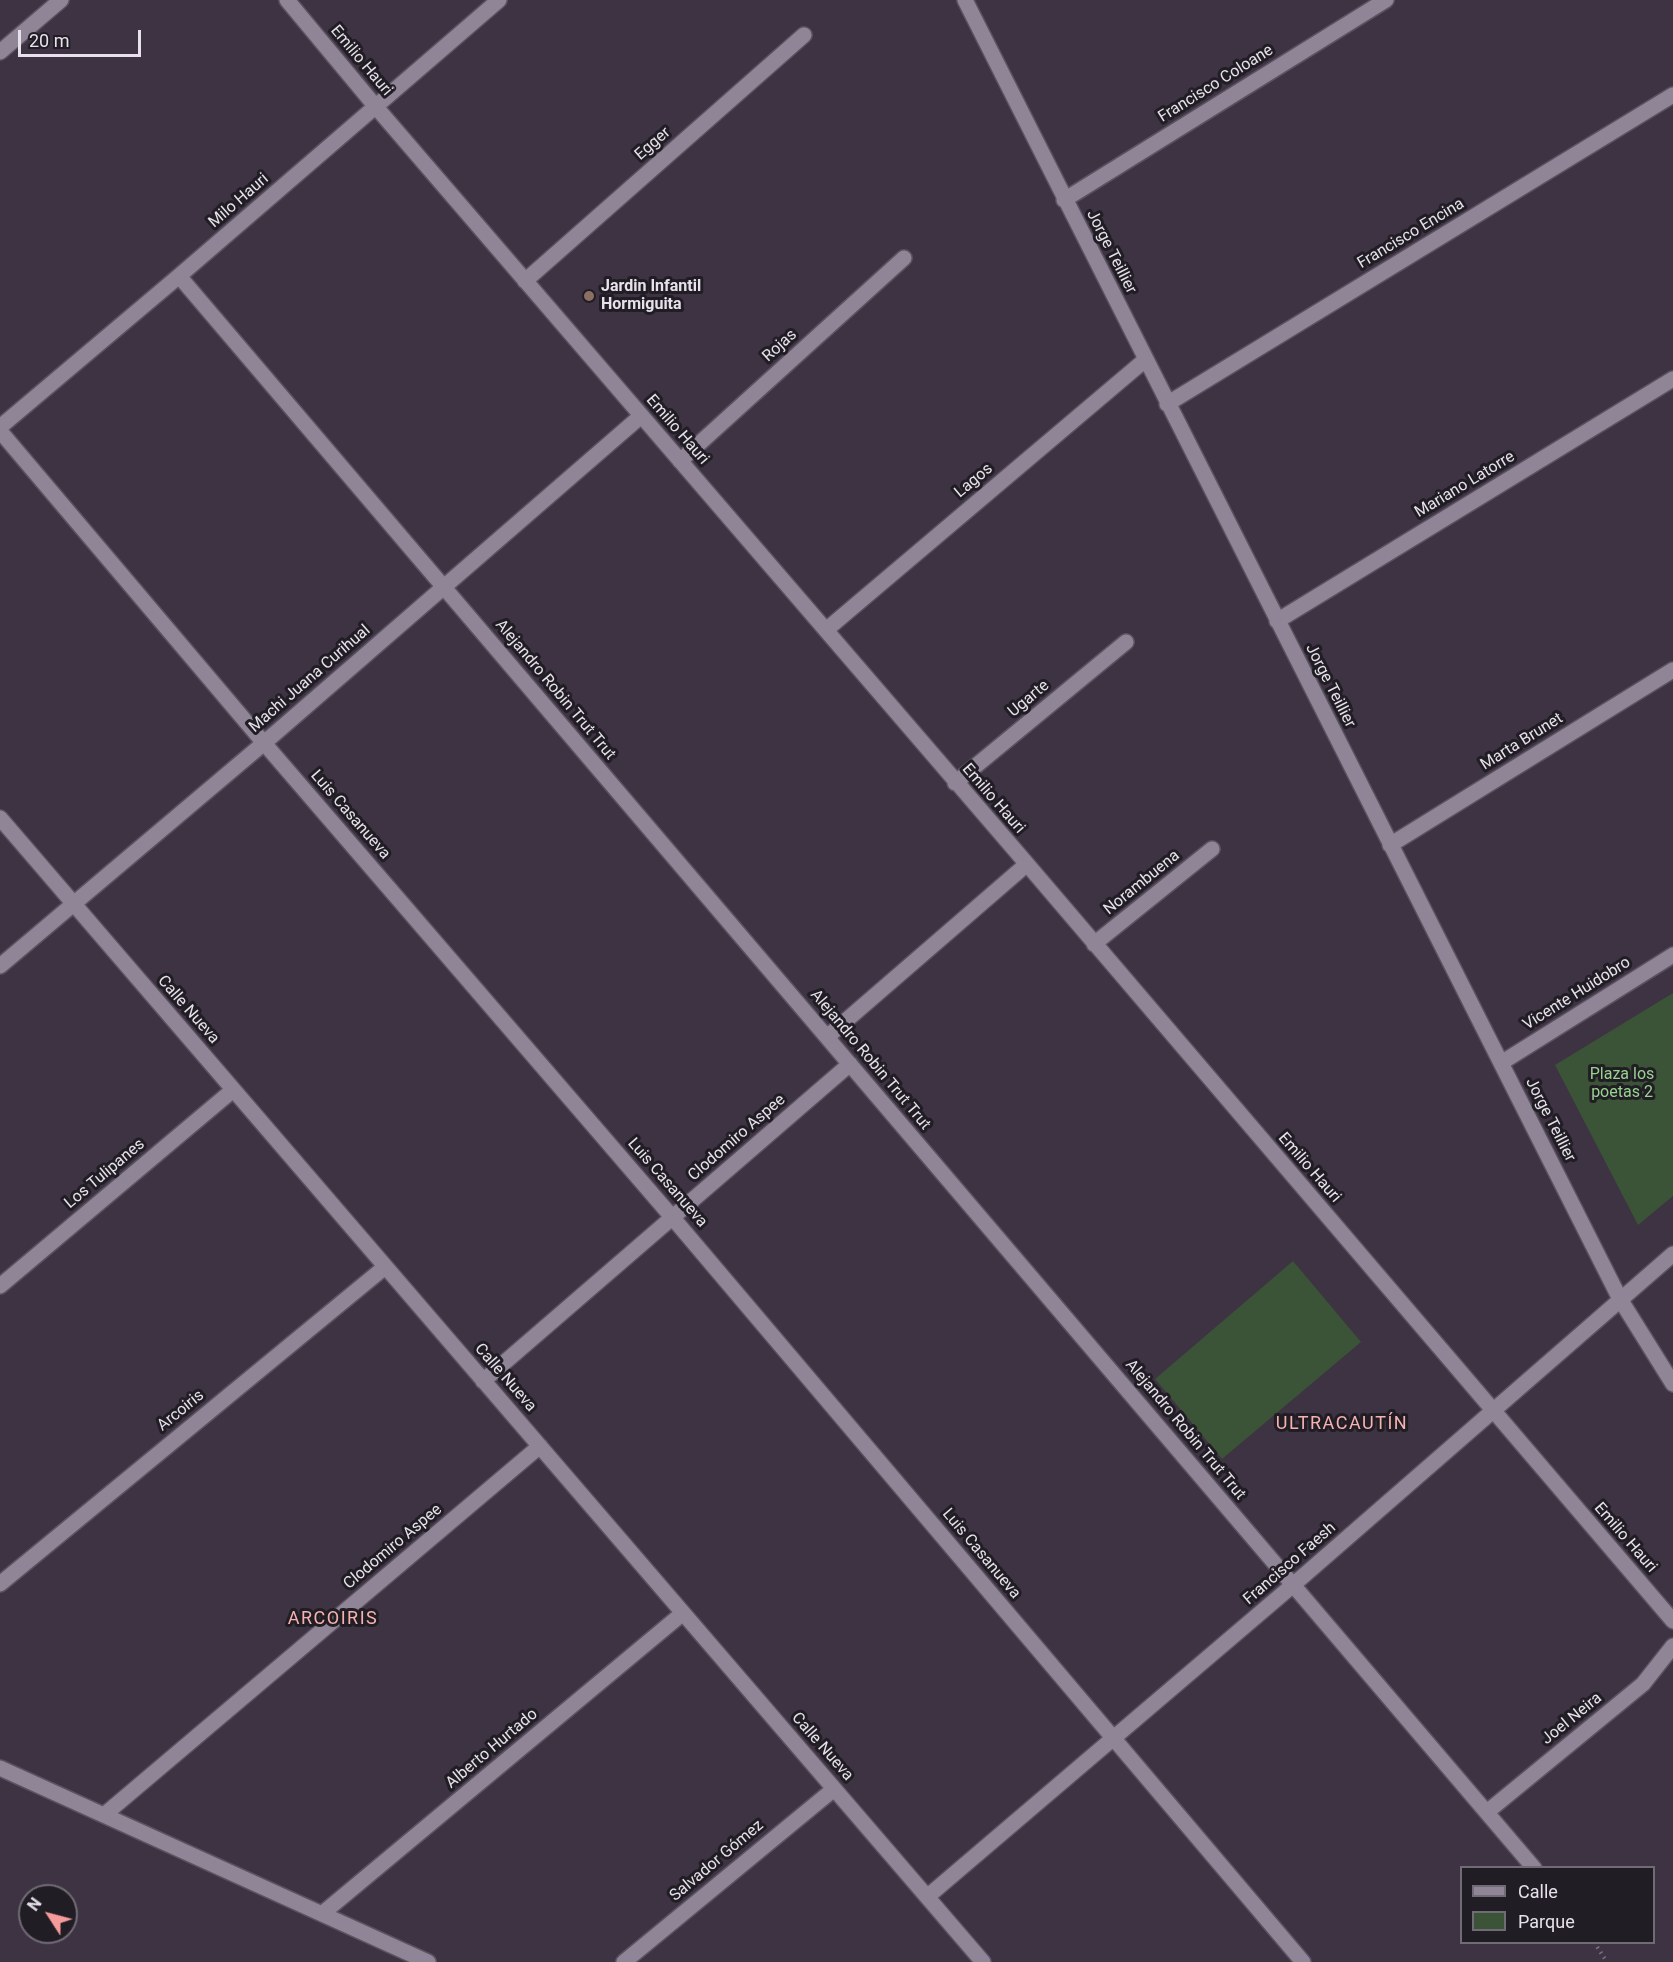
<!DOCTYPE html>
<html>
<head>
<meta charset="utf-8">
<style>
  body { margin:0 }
  #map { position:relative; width:1673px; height:1962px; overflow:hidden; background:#3d3343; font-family:Roboto,sans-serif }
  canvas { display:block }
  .legend { position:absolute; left:1460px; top:1866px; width:195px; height:78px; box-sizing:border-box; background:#211d24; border:2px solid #706b74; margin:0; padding:8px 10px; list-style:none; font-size:18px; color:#e7e1eb }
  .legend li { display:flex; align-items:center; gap:12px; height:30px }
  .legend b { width:30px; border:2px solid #706b74 }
  .north { position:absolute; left:18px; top:1884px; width:60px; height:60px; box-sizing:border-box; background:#211d24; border:2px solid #706b74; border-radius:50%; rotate:306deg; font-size:16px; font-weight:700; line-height:24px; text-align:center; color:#e7e1eb }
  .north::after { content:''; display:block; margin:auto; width:21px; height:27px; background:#f59b9c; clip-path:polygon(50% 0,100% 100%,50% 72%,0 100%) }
  .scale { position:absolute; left:18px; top:30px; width:123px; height:27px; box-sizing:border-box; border:3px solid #e7e1eb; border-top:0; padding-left:8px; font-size:18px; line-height:21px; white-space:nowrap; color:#e7e1eb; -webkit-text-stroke:4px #211d24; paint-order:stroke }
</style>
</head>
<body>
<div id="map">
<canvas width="1673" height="1962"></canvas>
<ul class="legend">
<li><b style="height:8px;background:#908597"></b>Calle</li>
<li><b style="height:16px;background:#3b5337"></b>Parque</li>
</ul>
<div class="north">N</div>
<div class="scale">20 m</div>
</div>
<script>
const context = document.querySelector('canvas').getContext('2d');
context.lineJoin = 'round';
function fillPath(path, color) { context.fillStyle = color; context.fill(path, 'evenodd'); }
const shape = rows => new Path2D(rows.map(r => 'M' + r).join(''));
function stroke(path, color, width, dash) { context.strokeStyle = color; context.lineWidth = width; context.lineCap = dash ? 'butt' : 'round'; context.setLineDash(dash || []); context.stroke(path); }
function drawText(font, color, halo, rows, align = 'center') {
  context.font = font + ' Roboto,sans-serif'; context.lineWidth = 6; context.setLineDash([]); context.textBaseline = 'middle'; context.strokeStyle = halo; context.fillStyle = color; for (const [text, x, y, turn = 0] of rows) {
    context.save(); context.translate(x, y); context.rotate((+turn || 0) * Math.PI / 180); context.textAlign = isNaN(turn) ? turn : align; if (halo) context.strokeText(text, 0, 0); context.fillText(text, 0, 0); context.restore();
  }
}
fillPath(shape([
  [1673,993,1673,1196,1638,1225,1555,1065],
  [1293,1261,1361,1342,1222,1459,1155,1379]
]), '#3b5337');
const minor = shape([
  [287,0,376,107,1027,864,1673,1621],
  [965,0,1620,1299,1673,1384],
  [0,52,61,0],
  [1064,200,1386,0],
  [179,276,1534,1868],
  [525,281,804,35],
  [1167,404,1673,95],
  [0,427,179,276,499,0],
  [0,431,264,743,672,1217,1303,1962],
  [680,461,904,258],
  [1277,621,1673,379],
  [826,630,1145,360],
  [955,783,1126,642],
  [0,818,983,1962],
  [1390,845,1673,670],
  [1094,944,1212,849],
  [0,966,264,743,641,416],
  [827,1037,1027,864],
  [1501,1063,1673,955],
  [0,1286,233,1090],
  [483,1381,850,1064],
  [0,1584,385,1267],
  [0,1768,428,1962],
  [1487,1812,1643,1684,1673,1646],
  [104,1815,540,1446],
  [927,1897,1293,1585,1673,1254],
  [323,1913,683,1613],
  [624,1962,834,1789]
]);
stroke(minor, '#5b5260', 18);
stroke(shape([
  [1594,1942,1607,1962]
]), '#7b7280', 4, [1.5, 4.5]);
stroke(minor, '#908597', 15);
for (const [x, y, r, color] of [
  [589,296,6,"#8d6e63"]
]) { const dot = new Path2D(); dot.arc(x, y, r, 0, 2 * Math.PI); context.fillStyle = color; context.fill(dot); stroke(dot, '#211d24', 2); }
drawText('16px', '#e7e1eb', '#211d24', [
  ["Emilio Hauri",361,61,50],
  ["Francisco Coloane",1216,84,-32],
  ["Egger",653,144,-41],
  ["Milo Hauri",239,201,-41],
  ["Francisco Encina",1411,234,-31],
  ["Jorge Teillier",1111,252,63],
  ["Rojas",780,346,-42],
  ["Emilio Hauri",677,430,49],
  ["Lagos",974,481,-40],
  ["Mariano Latorre",1465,485,-31],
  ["Machi Juana Curihual",310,679,-41],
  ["Jorge Teillier",1330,686,63],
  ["Alejandro Robin Trut Trut",555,690,50],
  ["Ugarte",1029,699,-40],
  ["Marta Brunet",1522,742,-32],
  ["Emilio Hauri",993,799,49],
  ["Luis Casanueva",350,815,49],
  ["Norambuena",1142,883,-39],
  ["Vicente Huidobro",1577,994,-32],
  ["Calle Nueva",188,1010,49],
  ["Alejandro Robin Trut Trut",870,1060,50],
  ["Jorge Teillier",1550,1120,63],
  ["Clodomiro Aspee",737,1138,-41],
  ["Emilio Hauri",1309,1168,49],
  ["Los Tulipanes",105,1174,-40],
  ["Luis Casanueva",667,1183,49],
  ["Calle Nueva",505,1378,49],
  ["Arcoiris",181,1411,-39],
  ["Alejandro Robin Trut Trut",1185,1430,50],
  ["Emilio Hauri",1625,1538,49],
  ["Clodomiro Aspee",393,1547,-40],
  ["Luis Casanueva",981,1554,50],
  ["Francisco Faesh",1290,1564,-41],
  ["Joel Neira",1572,1719,-39],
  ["Calle Nueva",822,1747,49],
  ["Alberto Hurtado",492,1749,-40],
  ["Salvador Gómez",717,1861,-40]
]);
drawText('bold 16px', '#e7e1eb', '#211d24', [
  ["Jardin Infantil",601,287],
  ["Hormiguita",601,305]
], 'left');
drawText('16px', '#98d28f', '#211d24', [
  ["Plaza los",1622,1075],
  ["poetas 2",1622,1093]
]);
context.letterSpacing = '1.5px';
drawText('18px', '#f6b2b1', '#211d24', [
  ["ULTRACAUTÍN",1342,1424],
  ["ARCOIRIS",333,1619]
]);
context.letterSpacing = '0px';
</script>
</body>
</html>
